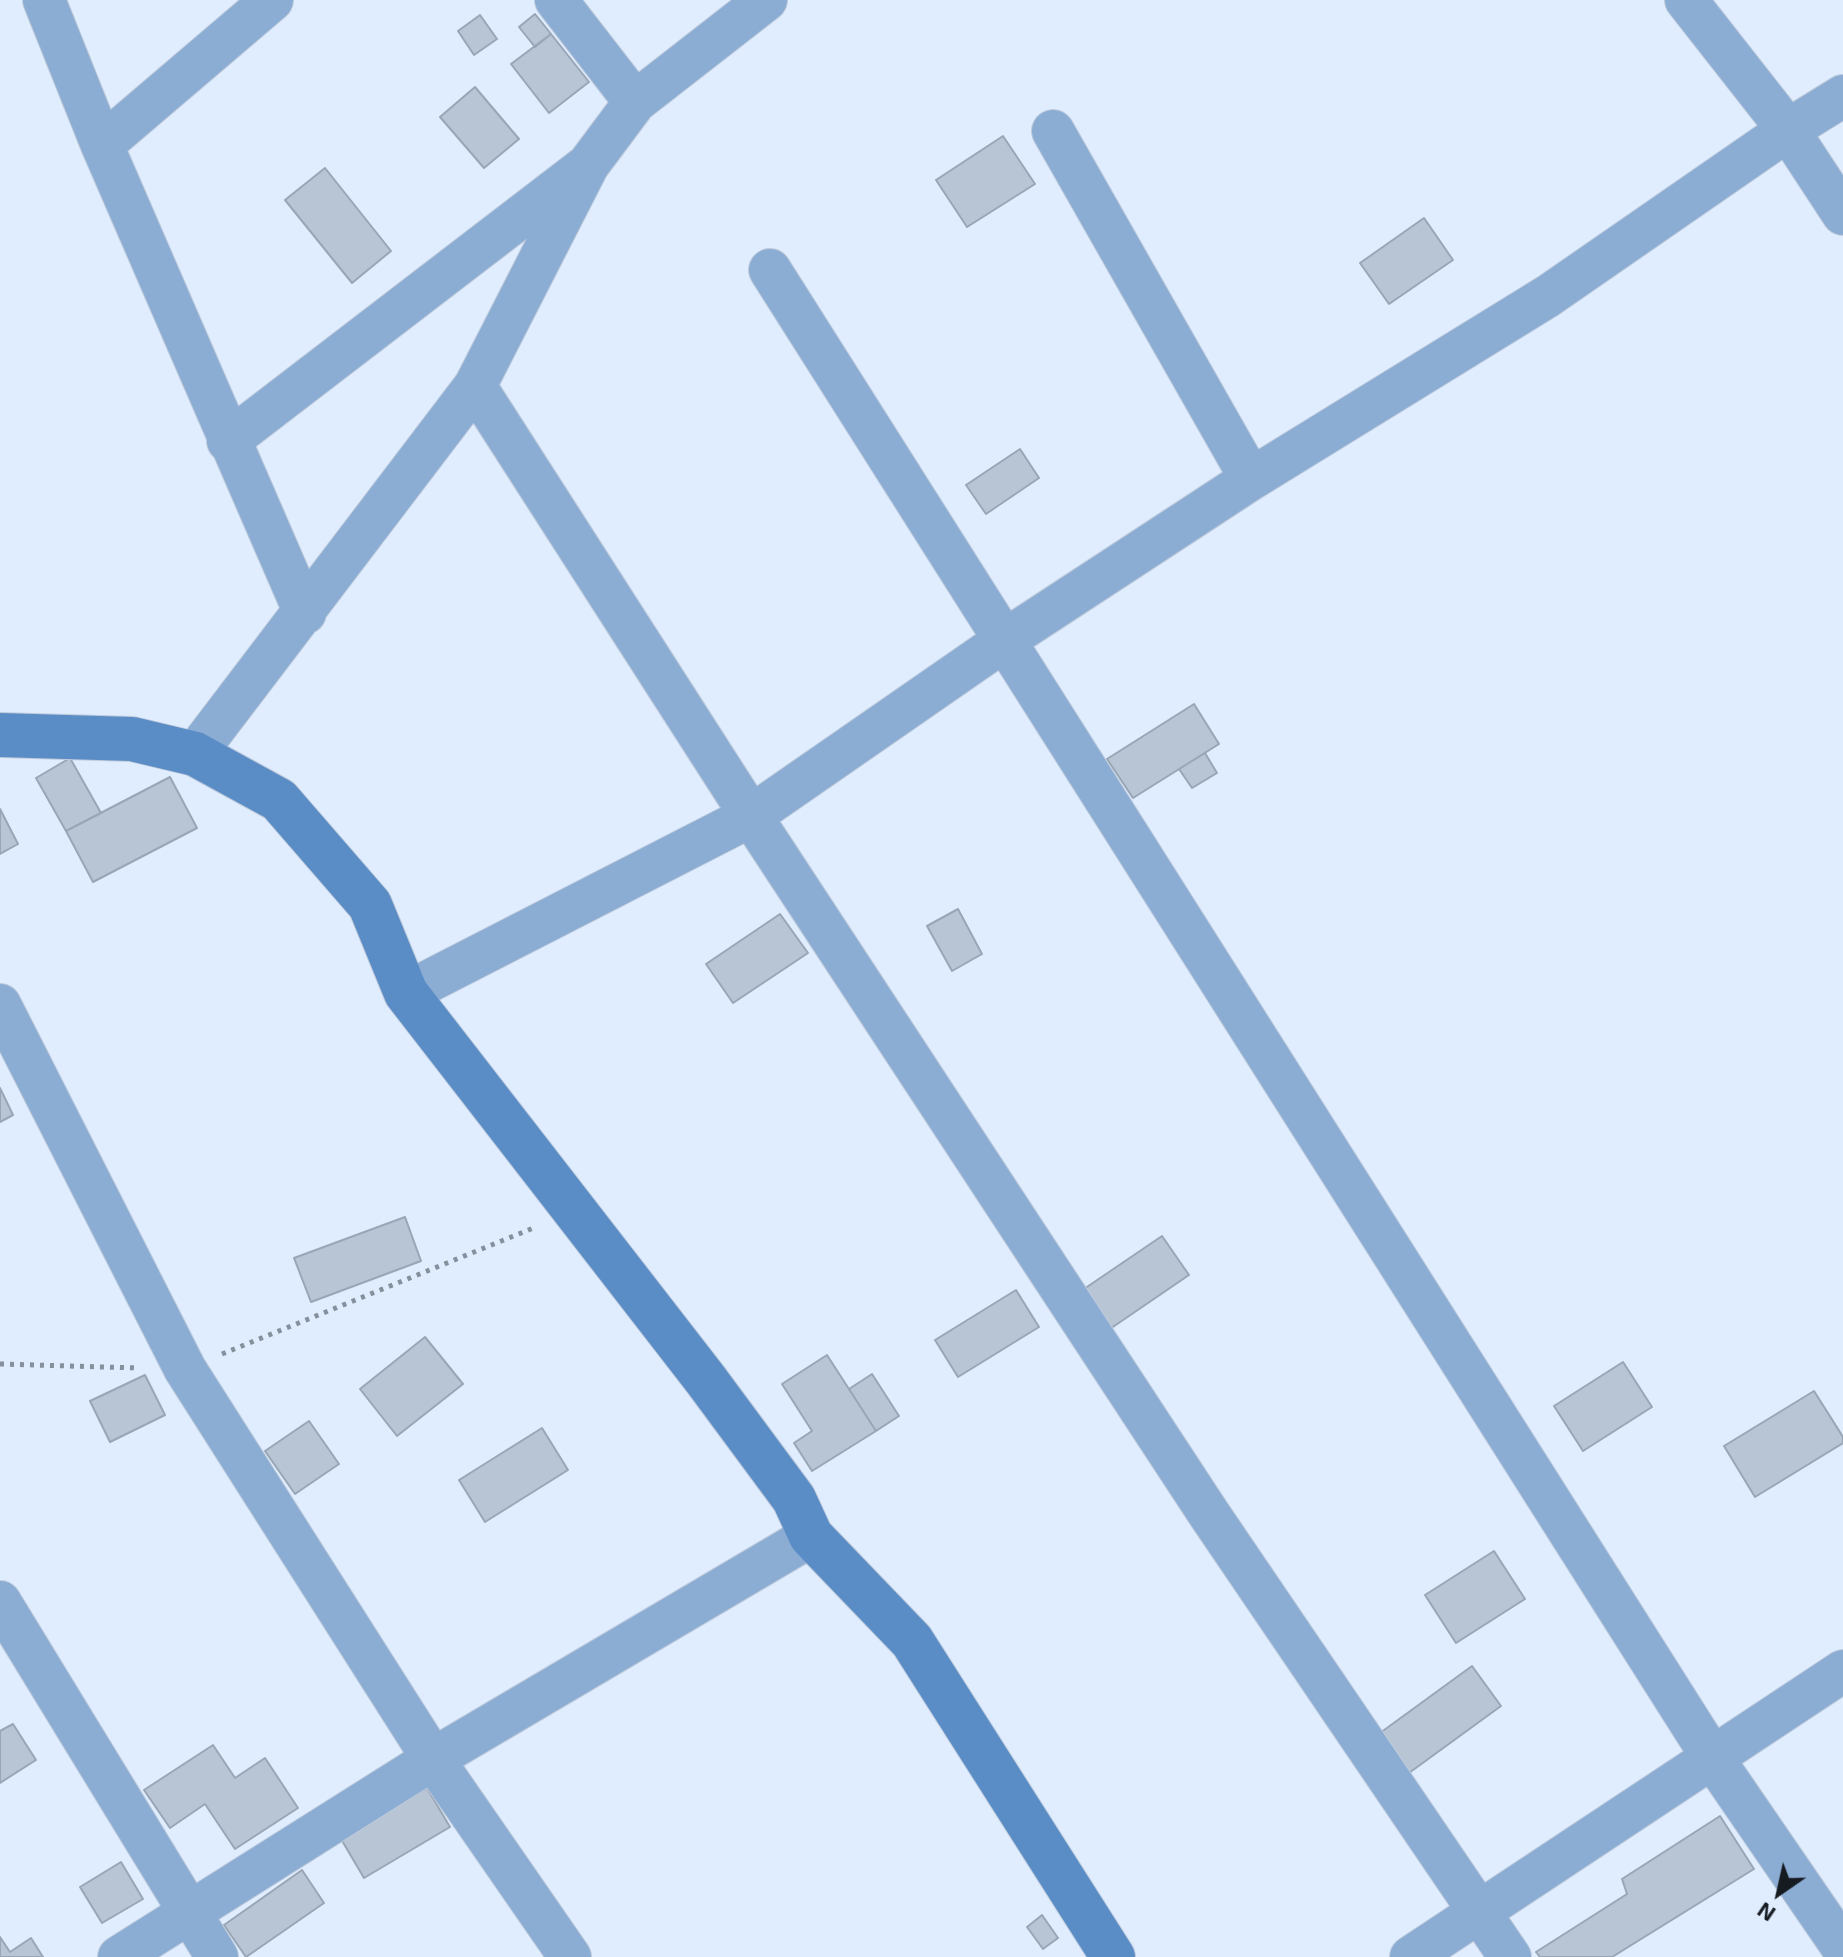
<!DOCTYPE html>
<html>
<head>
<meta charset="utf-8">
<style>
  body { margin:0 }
  #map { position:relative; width:1843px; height:1957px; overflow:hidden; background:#dfedff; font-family:"Exo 2",sans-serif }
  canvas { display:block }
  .north { position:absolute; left:1739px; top:1853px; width:80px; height:80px; -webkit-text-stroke:6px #dfedff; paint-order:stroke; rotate:214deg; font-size:22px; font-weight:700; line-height:32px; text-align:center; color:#161b21 }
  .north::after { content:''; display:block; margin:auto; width:28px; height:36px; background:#161b21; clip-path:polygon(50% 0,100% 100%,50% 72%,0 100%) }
</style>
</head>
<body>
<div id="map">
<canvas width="1843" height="1957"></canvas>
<div class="north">N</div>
</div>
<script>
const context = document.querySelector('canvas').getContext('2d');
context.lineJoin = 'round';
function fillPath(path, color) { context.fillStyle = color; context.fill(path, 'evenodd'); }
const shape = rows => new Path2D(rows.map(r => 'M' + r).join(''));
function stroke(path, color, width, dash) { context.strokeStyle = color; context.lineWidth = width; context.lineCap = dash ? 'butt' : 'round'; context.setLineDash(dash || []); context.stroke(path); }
const building = shape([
  [535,14,551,34,535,47,519,27,535,14],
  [480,15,497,39,474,55,458,31,480,15],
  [551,34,589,82,549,113,511,64,551,34],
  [475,87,519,139,484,168,440,117,475,87],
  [1003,136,1035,184,967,227,936,180,1003,136],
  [325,168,391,251,352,283,285,200,325,168],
  [1424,218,1453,260,1389,304,1360,263,1424,218],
  [1020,449,1039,478,986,514,966,485,1020,449],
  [1194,704,1219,744,1133,798,1107,759,1194,704],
  [1205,753,1217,773,1192,788,1179,769,1205,753],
  [70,758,101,813,66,831,36,778,70,758],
  [170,777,197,828,93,882,66,831,170,777],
  [0,809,18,844,0,854,0,809],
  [958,909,982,954,952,971,927,926,958,909],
  [780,914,808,953,733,1003,706,964,780,914],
  [0,1088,13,1115,0,1122,0,1088],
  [405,1217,421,1261,311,1302,294,1258,405,1217],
  [1162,1236,1189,1275,1107,1331,1081,1291,1162,1236],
  [1016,1290,1039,1327,958,1377,935,1340,1016,1290],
  [425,1337,463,1384,397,1436,360,1389,425,1337],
  [827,1355,876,1431,812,1471,794,1443,812,1431,782,1384,827,1355],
  [1623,1362,1652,1407,1583,1451,1554,1406,1623,1362],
  [872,1374,899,1416,876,1431,849,1389,872,1374],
  [145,1375,165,1415,110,1442,90,1401,145,1375],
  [1814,1391,1843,1437,1843,1443,1755,1497,1724,1446,1814,1391],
  [309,1421,339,1464,295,1494,265,1451,309,1421],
  [542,1428,568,1470,485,1522,459,1480,542,1428],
  [1494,1551,1525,1599,1456,1643,1425,1595,1494,1551],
  [1472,1666,1501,1706,1398,1781,1369,1741,1472,1666],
  [13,1724,36,1760,0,1783,0,1731,13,1724],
  [213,1745,235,1778,265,1758,298,1808,235,1849,205,1804,170,1828,144,1790,213,1745],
  [427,1788,450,1827,364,1878,341,1839,427,1788],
  [1720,1816,1754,1869,1612,1957,1540,1957,1536,1952,1627,1894,1622,1879,1720,1816],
  [121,1862,143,1899,102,1923,80,1887,121,1862],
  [302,1870,324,1903,246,1957,224,1925,302,1870],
  [1042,1915,1058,1938,1043,1949,1027,1927,1042,1915],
  [0,1937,10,1952,31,1938,43,1957,0,1957,0,1937]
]);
fillPath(building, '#b7c5d5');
stroke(building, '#99a6b6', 2);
const street = shape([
  [44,0,102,145,305,613],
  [556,0,635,102],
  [1686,0,1788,130,1843,214],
  [1053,131,1251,479],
  [102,145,272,0],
  [770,270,1714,1760,1843,1948],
  [475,386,751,816,1209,1514,1510,1957],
  [228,441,588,165,635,102,766,0],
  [195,754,475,386,588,165],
  [406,993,751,816,1005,640,1251,479,1548,296,1788,130,1843,96],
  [0,1005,185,1369,433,1759,570,1957],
  [0,1602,217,1957],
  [119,1957,433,1759,811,1536],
  [1411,1957,1843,1671]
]);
const secondary = shape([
  [0,735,132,739,195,754,279,800,370,905,406,993,706,1380,794,1499,811,1536,912,1641,1113,1957]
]);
stroke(street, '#bfcbdb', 44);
stroke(secondary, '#bfcbdb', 46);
stroke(shape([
  [222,1354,536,1227],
  [0,1364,139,1368]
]), '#86909d', 5, [4, 6]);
stroke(street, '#8bacd3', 42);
stroke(secondary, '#5a8cc5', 44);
</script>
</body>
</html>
